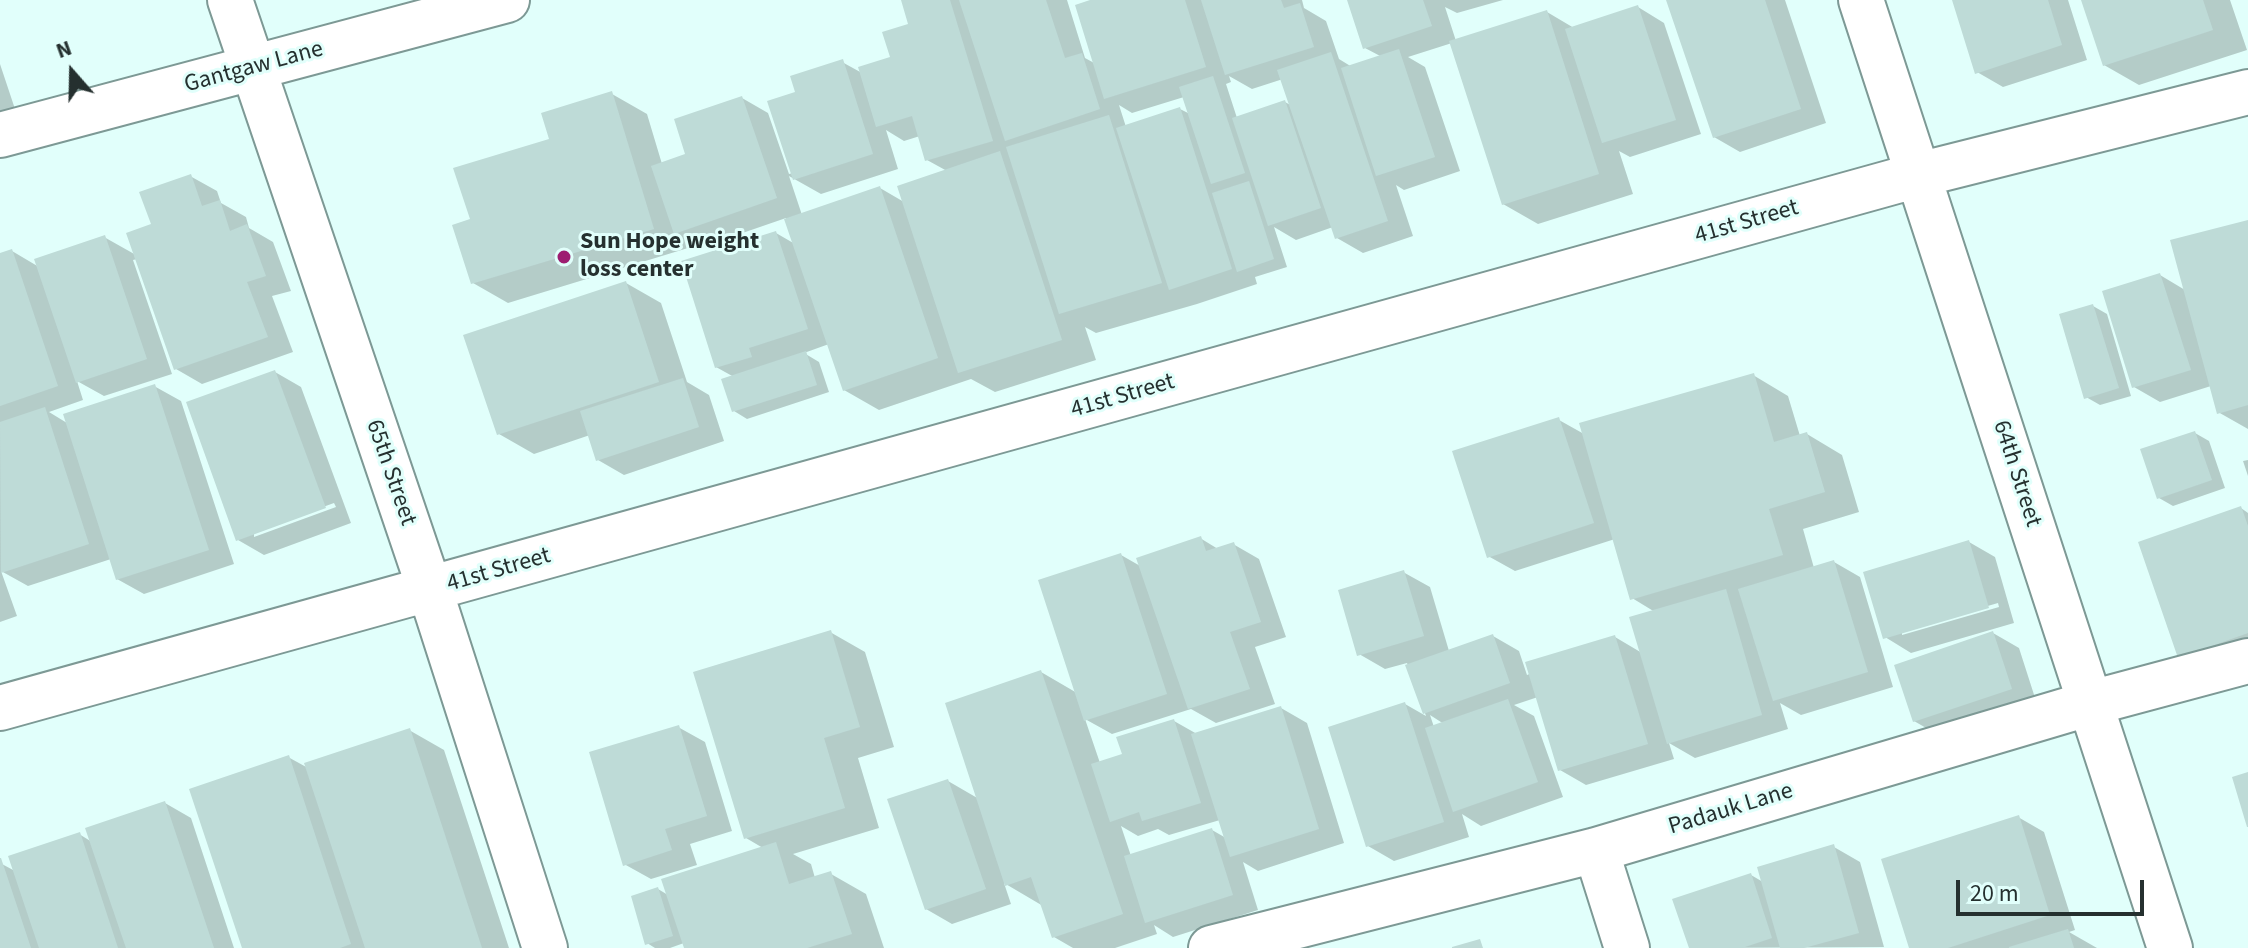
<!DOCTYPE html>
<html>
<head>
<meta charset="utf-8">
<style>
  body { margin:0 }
  #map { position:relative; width:2248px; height:948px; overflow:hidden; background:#e1fffb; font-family:"Source Sans 3",sans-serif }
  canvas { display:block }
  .north { position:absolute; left:32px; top:32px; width:80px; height:80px; -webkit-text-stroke:6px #e1fffb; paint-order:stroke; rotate:340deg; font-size:22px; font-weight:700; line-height:32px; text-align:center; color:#25302f }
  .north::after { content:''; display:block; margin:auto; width:28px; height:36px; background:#25302f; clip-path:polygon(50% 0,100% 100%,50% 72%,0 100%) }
  .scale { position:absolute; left:1956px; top:880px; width:188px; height:36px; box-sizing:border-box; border:4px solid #25302f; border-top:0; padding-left:10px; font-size:24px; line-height:28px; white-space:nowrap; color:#25302f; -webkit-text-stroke:6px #e1fffb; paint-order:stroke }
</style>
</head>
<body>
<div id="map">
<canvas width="2248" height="948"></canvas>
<div class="north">N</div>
<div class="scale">20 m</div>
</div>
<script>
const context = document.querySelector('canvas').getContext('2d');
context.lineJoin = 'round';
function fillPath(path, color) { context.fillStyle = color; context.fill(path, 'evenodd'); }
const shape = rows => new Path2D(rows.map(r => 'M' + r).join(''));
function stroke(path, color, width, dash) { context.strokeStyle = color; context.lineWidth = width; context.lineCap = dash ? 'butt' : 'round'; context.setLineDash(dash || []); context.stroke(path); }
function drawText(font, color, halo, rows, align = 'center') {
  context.font = font + ' "Source Sans 3",sans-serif'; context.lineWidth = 6; context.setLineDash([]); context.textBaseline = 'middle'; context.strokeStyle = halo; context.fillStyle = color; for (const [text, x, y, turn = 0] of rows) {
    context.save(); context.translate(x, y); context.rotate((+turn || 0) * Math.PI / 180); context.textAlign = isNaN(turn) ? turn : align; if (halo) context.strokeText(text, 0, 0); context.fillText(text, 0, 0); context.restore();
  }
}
fillPath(shape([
  [903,0,1067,0,1085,58,1096,64,1097,0,1302,0,1304,8,1326,21,1339,59,1352,67,1382,57,1365,48,1349,0,1503,0,1457,13,1445,7,1456,41,1547,12,1574,28,1638,7,1664,23,1701,134,1630,157,1619,151,1633,194,1538,224,1503,204,1452,43,1408,57,1425,67,1460,171,1404,190,1396,185,1413,236,1363,253,1337,238,1333,227,1296,240,1274,227,1287,267,1255,277,1257,284,1197,304,1096,333,1085,327,1096,360,995,392,971,379,879,410,844,390,829,344,804,353,819,362,829,392,747,419,734,411,734,377,716,367,776,233,795,244,786,218,702,247,684,237,688,248,508,303,473,283,472,221,551,140,612,94,647,114,662,164,688,156,742,98,768,113,789,174,793,173,797,94,842,62,862,73,893,58,910,25],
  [1229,76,1252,89,1283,79,1292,106,1285,102,1237,118,1226,84,1231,82],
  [1184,97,1190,114,1180,109,1126,127,1119,105,1132,113],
  [886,130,904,141,920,136,927,160,947,171,904,202,880,188,802,215,789,176,821,194,898,169],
  [1668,0,1785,0,1826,123,1740,152,1714,137],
  [1954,0,2068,0,2087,60,2003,87,1977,72],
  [2083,0,2230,0,2247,50,2139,85,2104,65],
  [0,64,18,118,0,124],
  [190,176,217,191,221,203,246,217,249,228,273,242,291,291,272,296,293,352,202,384,176,369,137,259,133,260,172,374,104,396,77,381,83,400,49,412,67,423,154,386,181,401,234,564,144,594,117,579,111,559,28,586,1,571,17,616,0,622,0,255,12,251,39,267,104,237,136,255,154,225],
  [2248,222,2248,429,2218,412,2211,386,2160,402,2134,387,2160,275,2185,290],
  [626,283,661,303,687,382,709,395,724,441,624,475,598,460,590,435,534,454,499,434],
  [2093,306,2107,314,2131,396,2100,405,2086,397],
  [275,372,301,387,351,523,264,555,238,540],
  [334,503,336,507,254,537,254,532],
  [1753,375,1788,396,1800,436,1807,434,1842,455,1859,512,1803,529,1814,568,1834,562,1860,577,1893,687,1801,715,1780,703,1788,729,1695,758,1669,743,1674,759,1586,785,1560,770,1538,697,1514,705,1534,716,1563,797,1481,826,1462,814,1469,837,1394,861,1368,846,1405,704,1426,716,1407,663,1385,669,1359,654,1403,572,1430,587,1449,651,1493,636,1519,651,1527,675,1615,637,1642,653,1655,612,1632,598,1615,539,1515,571,1488,556,1559,420,1584,434],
  [1430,715,1444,724,1434,727],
  [2195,433,2209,441,2225,488,2173,506,2159,498],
  [2248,460,2248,476,2243,461],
  [2241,508,2248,513,2248,657,2179,656],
  [1200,538,1218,549,1233,544,1259,559,1286,637,1255,647,1275,704,1216,723,1191,709,1112,734,1085,719,1100,763,1125,756,1174,721,1197,734,1281,708,1307,723,1344,843,1258,871,1243,862,1258,910,1173,937,1154,925,1157,934,1115,948,1073,948,1054,937,1043,906,1004,883,1011,904,952,924,926,909,948,781,979,799,1041,672,1077,693,1121,555,1142,567],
  [1220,820,1226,838,1212,830,1131,856,1121,826,1138,836,1158,829,1169,835],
  [1969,542,1995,557,2014,623,1911,653,1885,637],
  [1998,603,1999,607,1902,635,1902,631],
  [830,632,865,652,894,747,858,758,879,828,793,854,811,864,815,878,831,874,866,894,884,948,686,948,684,943,670,948,655,948,647,943,658,889,668,895,763,848,746,838],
  [1993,633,2019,648,2037,704,1940,736,1914,721],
  [678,727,705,742,732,831,690,844,697,865,651,879,624,864],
  [409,730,444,750,509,948,244,948,288,757,308,768],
  [165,803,191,818,234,948,0,948,0,863,15,871,79,834,92,842],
  [2018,817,2044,832,2075,930,2069,932,2097,948,1911,948],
  [1834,847,1860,862,1884,947,1691,948,1751,875,1763,882]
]), '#0003');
fillPath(shape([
  [901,0,950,0,993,141,925,161,912,116,876,127,858,67,890,57,882,32,908,24],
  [959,0,1046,0,1065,58,1082,53,1100,109,1005,141],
  [1090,0,1185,0,1206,67,1104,99,1075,5],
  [1201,0,1281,0,1284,8,1300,3,1314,47,1225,75],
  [1347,0,1423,0,1432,26,1363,49],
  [1666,0,1765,0,1801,109,1713,138],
  [1952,0,2048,0,2062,45,1975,74],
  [2081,0,2203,0,2213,30,2103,66],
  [1638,5,1676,120,1602,143,1565,29],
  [1547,10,1599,174,1502,205,1449,41],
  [1399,49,1435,157,1376,176,1341,68],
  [1331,52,1388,221,1335,239,1277,70],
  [843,59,873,154,793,180,767,101,795,92,790,76],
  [1213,76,1245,173,1211,184,1179,87],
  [612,91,654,229,471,284,452,225,470,219,453,168,549,139,541,113],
  [742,96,777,198,674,234,651,166,685,154,674,119],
  [1285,100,1321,208,1268,226,1232,118],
  [1180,107,1232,269,1169,290,1116,128],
  [1109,115,1162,283,1059,314,1006,147],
  [1000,151,1062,340,958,373,897,186],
  [191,174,202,206,220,200,230,231,247,224,266,276,247,282,268,337,174,370,126,233,151,224,139,192],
  [1249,181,1274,259,1237,272,1212,193],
  [880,186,938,358,843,391,784,219],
  [2248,220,2248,405,2217,414,2170,240],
  [776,231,808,329,749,348,752,357,715,368,681,261],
  [105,235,147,359,76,383,34,259],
  [12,249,58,386,0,406,0,253],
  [2160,273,2191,370,2132,388,2102,291],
  [626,281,659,382,497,435,463,335],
  [2093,304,2119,388,2084,399,2059,314],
  [806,351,817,385,732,412,721,379],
  [275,370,326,508,236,541,186,402],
  [1754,373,1774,442,1807,432,1825,492,1769,509,1783,555,1630,600,1579,423],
  [683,378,699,427,596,461,580,411],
  [155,384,209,550,116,580,63,414],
  [45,407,89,544,1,573,0,422],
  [1559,417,1594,523,1487,558,1452,451],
  [2195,431,2212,480,2157,499,2140,449],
  [2241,506,2248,526,2248,633,2178,658,2138,542],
  [1201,536,1206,551,1234,542,1261,622,1230,632,1250,689,1188,709,1136,558],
  [1969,540,1989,608,1883,639,1863,572],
  [1121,553,1167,694,1084,721,1038,580],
  [1834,560,1868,672,1773,701,1738,589],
  [1404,570,1424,636,1357,656,1338,590],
  [1726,589,1762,715,1667,744,1629,617],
  [831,630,860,727,824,738,845,808,744,839,693,672],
  [1993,631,2012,689,1913,722,1894,665],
  [1493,634,1510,683,1423,714,1405,665],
  [1615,635,1648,744,1558,771,1525,662],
  [1041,670,1123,914,1052,938,1031,877,1005,886,945,703],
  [1508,699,1538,782,1453,812,1425,728],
  [1405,702,1444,822,1366,847,1328,727],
  [1281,706,1319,829,1230,857,1191,734],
  [1174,719,1201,803,1142,821,1139,812,1110,822,1091,764,1122,754,1116,737],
  [679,725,707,816,665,829,672,850,623,866,589,752],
  [410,728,482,948,365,948,304,763],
  [289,755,351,944,340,948,242,948,189,789],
  [2248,772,2248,827,2247,827,2232,777],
  [948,779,986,889,925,910,887,799],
  [165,801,214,948,126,948,85,828],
  [2019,815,2050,915,1948,948,1909,948,1881,859],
  [1212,828,1233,895,1145,923,1124,856],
  [80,832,118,948,39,948,8,856],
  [776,842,789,884,831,871,852,934,807,948,684,948,661,879],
  [1834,844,1859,933,1804,948,1780,948,1757,867],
  [0,858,1,858,31,948,0,948],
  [1751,873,1772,938,1742,948,1689,948,1672,899],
  [658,887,673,936,645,945,631,896],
  [2068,929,2074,948,2009,948,2009,947],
  [1480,939,1483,948,1452,948,1452,947]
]), '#bedbd7');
const minor = shape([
  [230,0,430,590,545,948],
  [1861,0,2170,948],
  [0,135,507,0],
  [0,708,1918,175,2248,92],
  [1596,850,1627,948],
  [1211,948,1596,850,2091,703,2248,661]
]);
stroke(minor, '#7d9995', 48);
stroke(minor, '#fff', 44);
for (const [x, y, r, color] of [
  [564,257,8,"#9d1d71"]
]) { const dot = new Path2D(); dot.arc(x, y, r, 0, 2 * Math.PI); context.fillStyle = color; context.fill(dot); stroke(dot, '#e1fffb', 3); }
drawText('24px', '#25302f', '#e1fffb', [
  ["Gantgaw Lane",254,68,-15],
  ["41st Street",1747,223,-16],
  ["41st Street",1123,397,-16],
  ["65th Street",390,473,71],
  ["64th Street",2016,474,72],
  ["41st Street",499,571,-16],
  ["Padauk Lane",1731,810,-17]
]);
drawText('bold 24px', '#25302f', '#e1fffb', [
  ["Sun Hope weight",580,243],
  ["loss center",580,271]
], 'left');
</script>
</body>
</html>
